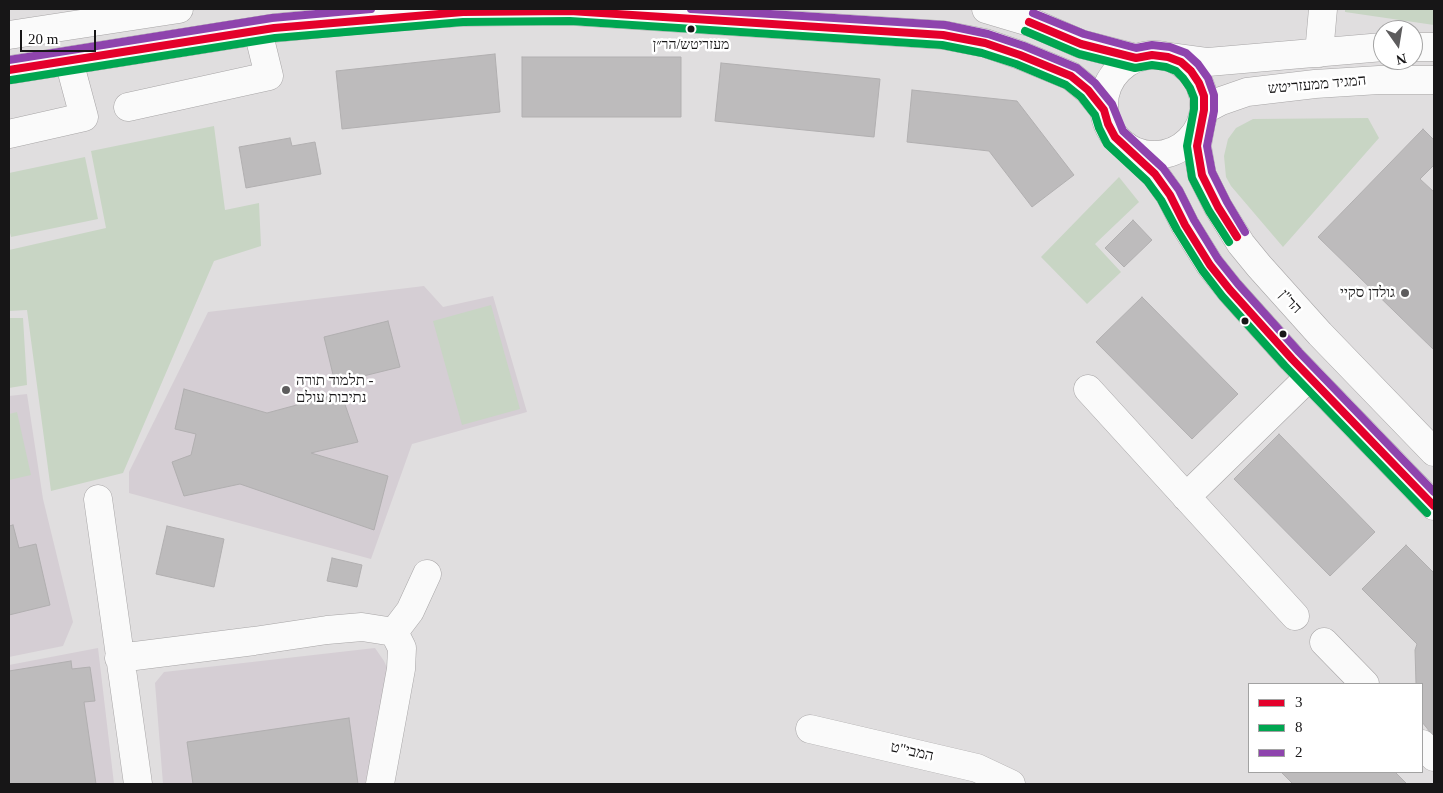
<!DOCTYPE html>
<html>
<head>
<meta charset="utf-8">
<style>
  body { margin:0 }
  #map { position:relative; width:1443px; height:793px; overflow:hidden; background:#e0dedf; font-family:"Times New Roman",serif }
  canvas { display:block }
  .frame { position:absolute; inset:0; border:10px solid #171617; pointer-events:none }
  .legend { position:absolute; left:1248px; top:683px; width:175px; height:90px; box-sizing:border-box; background:#fff; border:1px solid #a2a2a2; margin:0; padding:6px 9px; list-style:none; font-size:15px; color:#171617 }
  .legend li { display:flex; align-items:center; gap:10px; height:25px }
  .legend b { width:25px; border:1px solid #a2a2a2 }
  .north { position:absolute; left:1373px; top:20px; width:50px; height:50px; box-sizing:border-box; background:#fff; border:1px solid #a2a2a2; border-radius:50%; rotate:167deg; font-size:14px; font-weight:700; line-height:20px; text-align:center; color:#171617 }
  .north::after { content:''; display:block; margin:auto; width:18px; height:22px; background:#5d5c5d; clip-path:polygon(50% 0,100% 100%,50% 72%,0 100%) }
  .scale { position:absolute; left:20px; top:30px; width:76px; height:22px; box-sizing:border-box; border:2px solid #171617; border-top:0; padding-left:6px; font-size:15px; line-height:18px; white-space:nowrap; color:#171617; -webkit-text-stroke:4px #fff; paint-order:stroke }
</style>
</head>
<body>
<div id="map">
<canvas width="1443" height="793"></canvas>
<div class="frame"></div>
<ul class="legend">
<li><b style="height:6px;background:#e4002b"></b>3</li>
<li><b style="height:6px;background:#00a651"></b>8</li>
<li><b style="height:6px;background:#8e44ad"></b>2</li>
</ul>
<div class="north">N</div>
<div class="scale">20 m</div>
</div>
<script>
const context = document.querySelector('canvas').getContext('2d');
context.lineJoin = 'round';
function fillPath(path, color) { context.fillStyle = color; context.fill(path, 'evenodd'); }
const shape = rows => new Path2D(rows.map(r => 'M' + r).join(''));
function stroke(path, color, width, dash) { context.strokeStyle = color; context.lineWidth = width; context.lineCap = dash ? 'butt' : 'round'; context.setLineDash(dash || []); context.stroke(path); }
function drawText(font, color, halo, rows, align = 'center') {
  context.font = font + ' "Times New Roman","Noto Sans Hebrew",serif'; context.lineWidth = 5; context.setLineDash([]); context.textBaseline = 'middle'; context.strokeStyle = halo; context.fillStyle = color; for (const [text, x, y, turn = 0] of rows) {
    context.save(); context.translate(x, y); context.rotate((+turn || 0) * Math.PI / 180); context.textAlign = isNaN(turn) ? turn : align; if (halo) context.strokeText(text, 0, 0); context.fillText(text, 0, 0); context.restore();
  }
}
fillPath(shape([
  [424,286,443,307,493,296,527,412,412,444,371,559,129,493,129,472,208,312],
  [27,394,43,499,73,622,63,646,9,657,9,396],
  [98,648,114,784,9,784,9,665],
  [375,648,384,661,390,675,365,784,163,784,155,683,164,672]
]), '#d5ced4');
fillPath(shape([
  [1345,9,1434,9,1434,25,1345,12],
  [1368,118,1379,138,1283,247,1231,186,1226,177,1224,156,1228,139,1236,128,1253,119],
  [214,126,225,210,259,203,261,246,214,261,123,473,51,491,27,310,9,311,9,250,106,228,91,151],
  [85,157,98,219,11,237,9,229,9,173],
  [1119,177,1139,202,1095,244,1121,272,1087,304,1041,257],
  [491,305,520,409,462,425,433,321],
  [9,318,23,318,27,385,9,388],
  [17,412,31,475,9,480,9,414]
]), '#c8d5c4');
const building = shape([
  [495,54,500,112,342,129,336,71,495,54],
  [522,57,681,57,681,117,522,117,522,57],
  [721,63,880,79,874,137,715,121,721,63],
  [912,90,1017,101,1074,175,1032,207,989,151,907,142,912,90],
  [1423,129,1434,140,1434,165,1420,179,1434,192,1434,350,1318,237,1423,129],
  [290,138,292,146,315,142,321,174,246,188,239,147,290,138],
  [1133,220,1152,240,1124,267,1105,248,1133,220],
  [1142,297,1238,394,1192,439,1096,342,1142,297],
  [388,321,400,367,335,383,324,337,388,321],
  [184,389,267,413,341,393,358,442,311,453,388,476,374,530,240,484,184,496,172,462,191,455,196,434,175,429,184,389],
  [1279,434,1375,532,1330,576,1234,479,1279,434],
  [13,525,19,548,36,544,50,605,9,615,9,526,13,525],
  [167,526,224,539,214,587,156,574,167,526],
  [1406,545,1434,573,1434,737,1422,722,1422,684,1416,684,1415,650,1417,644,1362,589,1406,545],
  [332,558,362,565,357,587,327,581,332,558],
  [71,661,72,669,90,667,95,701,84,702,96,784,9,784,9,671,71,661],
  [349,718,358,784,193,784,187,742,349,718],
  [1281,772,1395,772,1407,784,1293,784,1281,772]
]);
fillPath(building, '#bdbbbc');
stroke(building, '#b1afb0', 1);
const minor = shape([
  [986,9,1033,23,1081,44,1136,58],
  [9,35,179,9],
  [1413,47,1434,47],
  [1319,53,1323,9],
  '1104 105a50 50 0 1 1 100 0a50 50 0 1 1-100 0Z',
  [1171,57,1208,62,1383,47],
  [9,70,274,28,379,18,463,12,570,11,943,35,985,43,1020,55,1071,76,1088,90,1104,110],
  [128,107,269,76,258,31],
  [1204,110,1221,101,1247,92,1315,84,1379,80,1434,80],
  [1201,123,1197,146,1202,175,1218,207,1241,244,1259,266,1320,334,1434,452],
  [9,134,84,117,69,61],
  [1126,146,1155,174,1170,195,1185,225,1210,265,1230,290,1292,359,1434,506],
  [1088,389,1295,616],
  [1186,497,1309,377],
  [98,499,138,784],
  [394,632,410,611,427,574],
  [1324,642,1365,684],
  [119,658,254,641,327,630,362,627,394,632,402,648,401,669,380,784],
  [810,729,977,768,1011,784],
  [1422,744,1434,757]
]);
stroke(minor, '#a7a5a6', 29);
stroke(minor, '#fafafa', 28);
stroke(shape([
  [1029,22,1081,44,1136,58,1152,55,1168,57,1181,62,1191,71,1199,83,1204,96,1204,110,1197,146,1202,175,1218,207,1237,237],
  [9,70,274,28,463,12,570,11,943,35,985,43,1020,55,1071,76,1088,90,1104,110,1108,124,1115,137,1155,174,1170,195,1185,225,1210,265,1230,290,1292,359,1434,506]
]), '#e4002b', 8);
stroke(shape([
  [1025,31,1079,54,1135,68,1152,65,1166,67,1176,71,1183,78,1190,88,1194,98,1194,109,1187,146,1192,178,1209,211,1229,242],
  [11,80,275,38,463,22,570,21,942,45,982,53,1016,64,1066,85,1081,97,1095,115,1099,128,1107,144,1147,181,1161,200,1177,230,1202,270,1222,296,1285,366,1427,513]
]), '#00a651', 8);
stroke(shape([
  [691,9,945,25,988,34,1024,46,1077,68,1095,83,1112,104,1123,131,1163,168,1179,190,1194,220,1218,259,1238,284,1299,352,1434,492],
  [1033,13,1084,34,1136,48,1152,45,1170,47,1186,53,1198,64,1208,78,1214,95,1214,111,1207,146,1212,172,1227,202,1245,232],
  [9,60,272,18,371,9]
]), '#8e44ad', 8);
for (const [x, y, r, color] of [
  [691,29,4.5,"#171617"],
  [1405,293,5,"#5d5c5d"],
  [1245,321,4.5,"#171617"],
  [1283,334,4.5,"#171617"],
  [286,390,5,"#5d5c5d"]
]) { const dot = new Path2D(); dot.arc(x, y, r, 0, 2 * Math.PI); context.fillStyle = color; context.fill(dot); stroke(dot, '#fff', 2); }
drawText('14px', '#171617', '#fff', [
  ["מעזריטש/הר״ן",691,45]
]);
drawText('15px', '#171617', '#fff', [
  ["המגיד ממעזריטש",1317,85,-5],
  ["הר\"ן",1290,302,48],
  ["המבי\"ט",912,752,13]
]);
drawText('15px', '#171617', '#fff', [
  ["גולדן סקיי",1395,293],
  ["תלמוד תורה -",296,381,"left"],
  ["נתיבות עולם",296,398,"left"]
], 'right');
</script>
</body>
</html>
